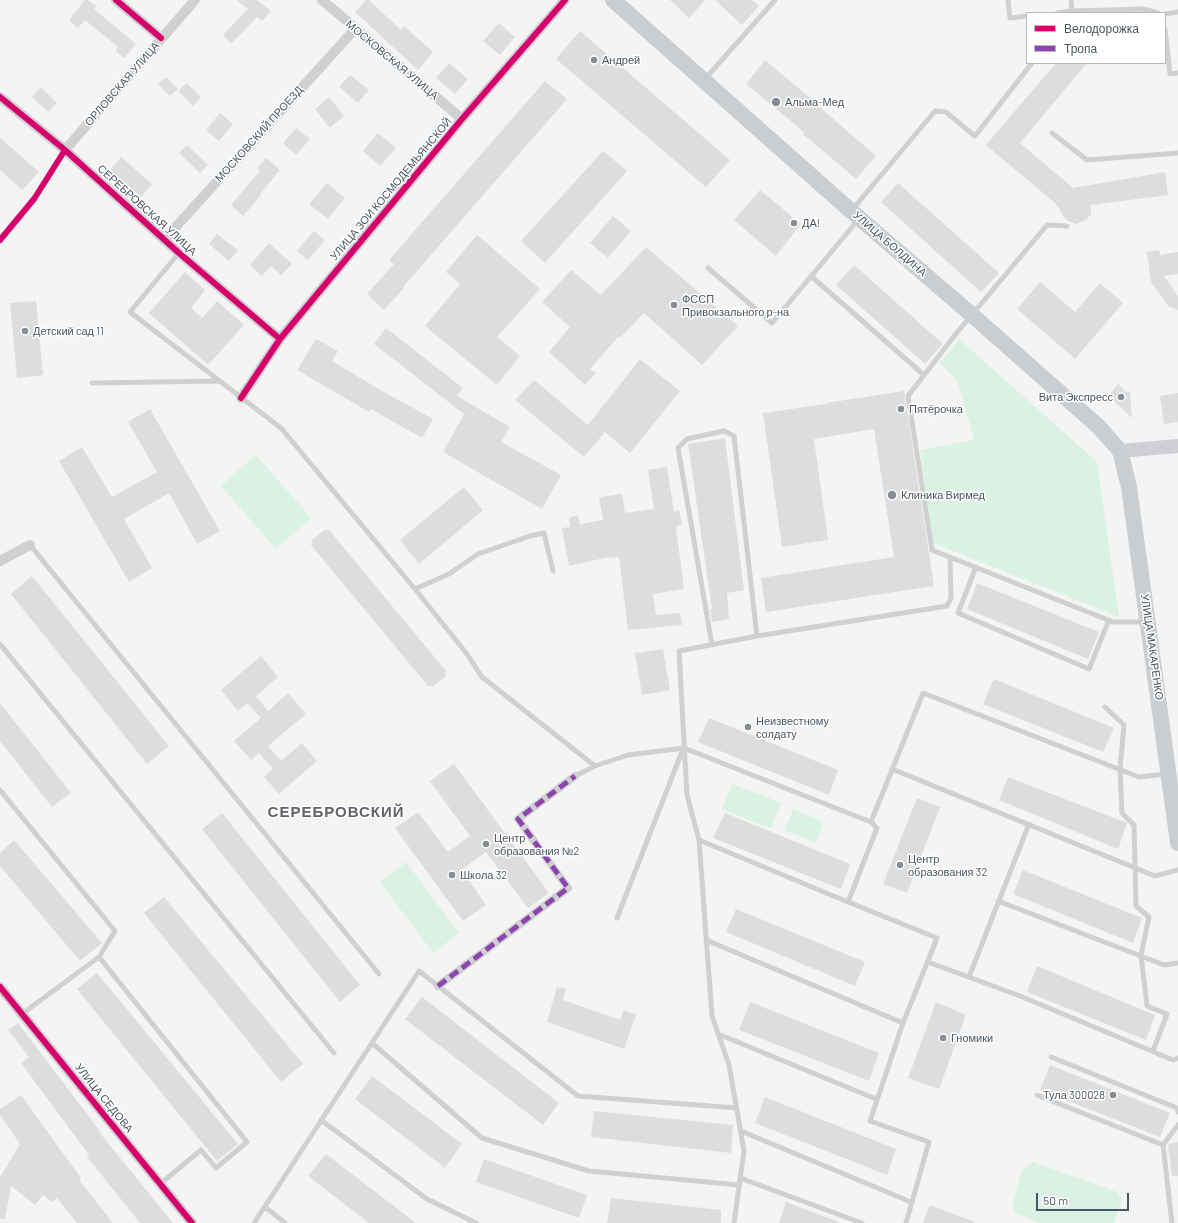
<!DOCTYPE html>
<html>
<head>
<meta charset="utf-8">
<style>
  body { margin:0 }
  #map { position:relative; width:1178px; height:1223px; overflow:hidden; background:#f4f4f4; font-family:Barlow,sans-serif }
  canvas { display:block }
  .legend { position:absolute; left:1026px; top:12px; width:140px; height:52px; box-sizing:border-box; background:#fff; border:1px solid #b7bbc0; margin:0; padding:5px 7px; list-style:none; font-size:12px; color:#4a5661 }
  .legend li { display:flex; align-items:center; gap:8px; height:20px }
  .legend b { width:20px; border:1px solid #b7bbc0 }
  .scale { position:absolute; left:1036px; top:1193px; width:93px; height:18px; box-sizing:border-box; border:2px solid #4a5661; border-top:0; padding-left:5px; font-size:12px; line-height:14px; white-space:nowrap; color:#4a5661; -webkit-text-stroke:3px #fff; paint-order:stroke }
</style>
</head>
<body>
<div id="map">
<canvas width="1178" height="1223"></canvas>
<ul class="legend">
<li><b style="height:5px;background:#d6006c"></b>Велодорожка</li>
<li><b style="height:5px;background:#8e44ad"></b>Тропа</li>
</ul>
<div class="scale">50 m</div>
</div>
<script>
const context = document.querySelector('canvas').getContext('2d');
context.lineJoin = 'round';
function fillPath(path, color) { context.fillStyle = color; context.fill(path, 'evenodd'); }
const shape = rows => new Path2D(rows.map(r => 'M' + r).join(''));
function stroke(path, color, width, dash) { context.strokeStyle = color; context.lineWidth = width; context.lineCap = dash ? 'butt' : 'round'; context.setLineDash(dash || []); context.stroke(path); }
function drawText(font, color, halo, rows, align = 'center') {
  context.font = font + ' Barlow,sans-serif'; context.lineWidth = 3; context.setLineDash([]); context.textBaseline = 'middle'; context.strokeStyle = halo; context.fillStyle = color; for (const [text, x, y, turn = 0] of rows) {
    context.save(); context.translate(x, y); context.rotate((+turn || 0) * Math.PI / 180); context.textAlign = isNaN(turn) ? turn : align; if (halo) context.strokeText(text, 0, 0); context.fillText(text, 0, 0); context.restore();
  }
}
fillPath(shape([
  [959,339,1097,462,1119,617,933,543,920,450,973,440,973,435,957,380,940,363],
  [256,455,311,518,276,549,221,486],
  [732,784,781,803,771,829,722,809],
  [793,809,823,822,816,843,785,830],
  [406,862,459,933,433,953,380,882],
  [1033,1162,1117,1192,1122,1199,1114,1223,1039,1223,1016,1213,1012,1206,1022,1170]
]), '#d9f2e3');
fillPath(shape([
  [85,0,88,0,96,6,94,9,136,44,124,58,115,50,118,47,85,20,78,28,69,20],
  [236,0,257,0,271,11,262,21,257,17,231,44,223,35,248,9],
  [366,0,369,0,401,30,404,26,433,52,418,70,355,12],
  [670,0,705,0,689,18],
  [715,0,752,0,759,6,742,25],
  [499,23,515,37,500,55,483,41],
  [580,31,730,160,706,187,556,59],
  [765,60,814,101,814,102,876,156,856,179,803,134,804,132,746,84],
  [449,63,468,79,455,94,436,78],
  [1056,63,1087,63,1020,143,1073,188,1165,172,1168,195,1091,205,1091,214,1086,220,1076,224,1068,221,1063,216,1060,210,1055,203,986,145],
  [350,75,369,90,358,103,339,87],
  [166,77,178,89,170,96,158,84],
  [545,81,567,99,403,287,404,288,384,310,367,294,394,264,389,260],
  [187,83,201,97,193,106,178,91],
  [41,87,57,103,48,112,32,97],
  [329,97,344,116,330,128,315,109],
  [220,113,233,124,219,141,206,130],
  [296,128,310,139,296,155,283,143],
  [378,133,396,148,380,166,363,151],
  [0,138,39,172,22,190,0,170],
  [187,145,208,165,200,173,179,153],
  [603,151,627,171,545,263,521,241],
  [121,157,152,184,141,197,110,170],
  [266,158,280,170,260,194,261,195,243,216,231,205,260,171,257,168],
  [327,183,345,198,328,219,309,204],
  [898,183,999,273,981,292,881,202],
  [760,190,801,224,776,256,734,220],
  [613,216,631,231,608,258,590,243],
  [314,231,325,240,308,260,297,251],
  [217,234,238,250,229,261,209,244],
  [477,235,540,289,497,337,520,356,497,385,425,326,460,284,446,272],
  [269,243,292,264,281,275,271,266,262,276,250,265],
  [646,247,738,326,702,365,644,313,621,337,619,336,590,369,596,373,585,385,549,352,570,327,542,302,571,270,601,295],
  [1159,250,1160,255,1178,252,1178,274,1164,276,1178,296,1178,310,1168,306,1151,282,1147,252],
  [854,265,943,344,925,364,836,285],
  [185,272,205,290,191,308,202,318,217,301,244,325,208,365,149,313],
  [1040,282,1075,312,1100,283,1123,303,1075,359,1017,309],
  [36,301,43,375,17,378,10,303],
  [386,328,463,388,457,396,510,427,501,442,561,475,542,509,443,452,464,414,374,344],
  [316,339,338,351,332,361,382,391,433,419,422,438,371,409,369,412,297,370],
  [640,359,680,391,630,453,605,432,584,457,515,400,534,380,588,425],
  [1118,384,1126,392,1130,392,1132,418,1112,399,1110,394],
  [904,391,934,586,766,612,761,578,894,557,874,429,814,439,828,540,782,547,763,413,826,404,826,403],
  [1178,393,1178,422,1164,424,1160,396],
  [150,409,220,531,197,544,169,493,124,519,152,568,129,582,59,461,82,447,112,497,157,472,128,422],
  [725,438,744,590,727,593,729,619,712,622,710,609,712,609,688,444],
  [667,467,674,512,679,510,682,524,676,527,684,589,653,594,656,615,680,613,682,625,628,630,619,557,609,558,609,557,569,566,562,528,570,527,569,518,578,515,580,524,603,520,599,497,622,494,625,513,654,509,648,470],
  [464,487,483,510,419,564,400,540],
  [324,530,329,530,446,671,445,677,434,686,428,686,311,545,312,540],
  [32,576,169,746,147,764,11,594],
  [977,583,1099,632,1088,659,967,609],
  [663,649,670,690,642,695,635,653],
  [261,656,278,677,256,696,268,711,288,693,306,714,268,746,281,761,302,743,317,761,279,794,264,777,273,769,259,753,251,760,234,741,261,718,247,703,238,711,221,690],
  [994,679,1114,728,1103,752,983,704],
  [0,703,71,793,52,807,0,741],
  [709,718,838,770,829,795,698,742],
  [454,764,549,893,528,908,486,852,461,870,486,905,463,921,395,828,418,812,448,852,470,836,430,781],
  [1008,777,1127,823,1118,849,999,800],
  [917,798,940,807,907,893,883,884],
  [222,813,360,985,340,1002,202,829],
  [725,813,850,864,841,889,713,838],
  [14,840,102,943,80,961,0,866,0,853],
  [1023,870,1142,918,1133,943,1013,894],
  [164,897,303,1064,281,1082,144,913],
  [736,909,865,962,855,986,726,932],
  [1037,966,1155,1015,1146,1040,1027,992],
  [97,973,238,1144,217,1161,77,989],
  [557,987,566,989,563,1000,620,1020,624,1010,636,1015,624,1049,547,1022],
  [422,997,559,1103,543,1125,405,1019],
  [750,1002,879,1053,869,1081,739,1030],
  [936,1002,966,1015,939,1089,908,1078],
  [18,1023,100,1131,99,1132,173,1223,140,1223,87,1157,89,1155,21,1063,29,1057,8,1030],
  [1050,1065,1170,1113,1160,1137,1040,1090],
  [372,1076,462,1144,445,1168,355,1099],
  [21,1095,81,1178,79,1180,113,1223,77,1223,57,1198,52,1202,43,1195,35,1205,11,1186,5,1219,0,1219,0,1177,20,1144,0,1115,0,1109],
  [765,1097,896,1149,887,1175,755,1123],
  [594,1111,733,1125,731,1153,591,1137],
  [1178,1142,1178,1176,1172,1176,1168,1145,1169,1144],
  [326,1154,416,1223,369,1223,308,1176],
  [484,1159,587,1195,579,1218,476,1182],
  [611,1198,721,1210,721,1223,607,1223],
  [786,1202,839,1222,839,1223,779,1223],
  [930,1205,975,1222,975,1223,923,1223]
]), '#ddddde');
stroke(shape([
  [1008,0,1010,18,1027,16],
  [1057,13,1072,11,1071,0],
  [1071,13,1072,11,1143,9,1158,13],
  [1165,14,1178,12],
  [1165,29,1170,74,1178,73],
  [705,79,775,0],
  [1052,133,1087,160,1178,153],
  [852,210,935,111,946,112,975,136,1032,63],
  [1067,226,1047,225,955,335,908,396,932,550,1113,622,1145,622],
  [179,253,130,312,281,428,415,589,467,654,482,677,595,766],
  [708,268,772,323,858,220],
  [811,276,924,375],
  [92,383,219,381],
  [30,545,379,974],
  [976,567,958,613,1089,669,1109,620],
  [415,589,449,574,478,554,530,536,544,533,553,571],
  [0,644,334,1053],
  [712,645,678,448,687,439,724,431,734,436,757,636,947,606,951,598,950,557],
  [1105,707,1124,725,1120,769,1122,813,1134,825,1136,906,1149,917,1141,955,1147,1006,1167,1014,1153,1051],
  [892,769,1155,876,1178,870],
  [575,776,595,766,628,755,684,748,871,822],
  [0,790,115,931,99,957,22,1014],
  [699,840,848,902],
  [998,901,1164,965,1178,963],
  [617,918,683,749],
  [706,940,903,1023],
  [99,957,247,1142,216,1168,201,1150,160,1184],
  [928,962,1020,996,1173,1060,1178,1058],
  [969,977,1029,824],
  [718,1034,876,1099],
  [372,1043,482,1138,589,1171,739,1185],
  [1051,1057,1177,1108,1178,1112],
  [1037,1095,1163,1145,1178,1125],
  [321,1120,427,1199,476,1223],
  [741,1131,911,1202],
  [1163,1145,1172,1223],
  [740,1178,862,1223],
  [265,1207,285,1223],
  [254,1223,419,971,578,1096,737,1108],
  [734,1223,744,1151,729,1065,712,1016,699,840,687,795,679,651,757,636],
  [906,1223,929,1142,870,1121,903,1023,937,938,848,902,877,828,871,822,923,693,1139,777,1166,774]
]), '#ced0d2', 5);
stroke(shape([
  [438,986,568,888,518,819,575,776]
]), '#ced0d2', 8);
stroke(shape([
  [116,0,161,38],
  [322,0,462,119],
  [0,97,65,150,179,253,280,339],
  [65,150,195,0],
  [164,240,355,29],
  [241,398,280,339,462,119,565,0],
  [0,561,30,545],
  [0,987,192,1223]
]), '#ced0d2', 10);
stroke(shape([
  [1120,451,1178,446]
]), '#ced0d4', 14);
stroke(shape([
  [613,0,851,211,972,315,1099,427,1120,451,1129,487,1178,843]
]), '#caced1', 16);
stroke(shape([
  [438,986,568,888,518,819,575,776]
]), '#8e44ad', 5, [10, 5]);
stroke(shape([
  [116,0,161,38],
  [0,97,65,150,179,253,280,339],
  [0,240,34,199,65,150],
  [241,398,280,339,462,119,565,0],
  [0,987,192,1223]
]), '#d6006c', 6);
for (const [x, y, r, color] of [
  [594,60,4,"#868d94"],
  [776,102,5,"#868d94"],
  [794,223,4,"#868d94"],
  [674,305,4,"#868d94"],
  [25,331,4,"#868d94"],
  [1121,397,4,"#868d94"],
  [901,409,4,"#868d94"],
  [892,495,5,"#868d94"],
  [748,727,4,"#868d94"],
  [486,844,4,"#868d94"],
  [900,865,4,"#868d94"],
  [452,875,4,"#868d94"],
  [943,1038,4,"#868d94"],
  [1113,1095,4,"#868d94"]
]) { const dot = new Path2D(); dot.arc(x, y, r, 0, 2 * Math.PI); context.fillStyle = color; context.fill(dot); stroke(dot, '#fff', 1.5); }
drawText('11px', '#4a5661', '#fff', [
  ["МОСКОВСКАЯ УЛИЦА",392,60,40],
  ["ОРЛОВСКАЯ УЛИЦА",122,84,-49],
  ["МОСКОВСКИЙ ПРОЕЗД",259,134,-48],
  ["УЛИЦА ЗОИ КОСМОДЕМЬЯНСКОЙ",391,189,-50],
  ["СЕРЕБРОВСКАЯ УЛИЦА",147,210,42],
  ["УЛИЦА БОЛДИНА",890,244,41],
  ["УЛИЦА МАКАРЕНКО",1152,647,82],
  ["УЛИЦА СЕДОВА",104,1098,51]
]);
drawText('11px', '#4a5661', '#fff', [
  ["Андрей",602,60],
  ["Альма-Мед",785,102],
  ["ДА!",802,223],
  ["ФССП",682,299],
  ["Привокзального р-на",682,312],
  ["Детский сад 11",33,331],
  ["Вита Экспресс",1113,397,"right"],
  ["Пятёрочка",909,409],
  ["Клиника Вирмед",901,495],
  ["Неизвестному",756,721],
  ["солдату",756,734],
  ["Центр",494,838],
  ["образования №2",494,851],
  ["Центр",908,859],
  ["образования 32",908,872],
  ["Школа 32",460,875],
  ["Гномики",951,1038],
  ["Тула 300028",1105,1095,"right"]
], 'left');
context.letterSpacing = '1px';
drawText('bold 15px', '#5f6368', '#fff', [
  ["СЕРЕБРОВСКИЙ",336,812]
]);
context.letterSpacing = '0px';
</script>
</body>
</html>
